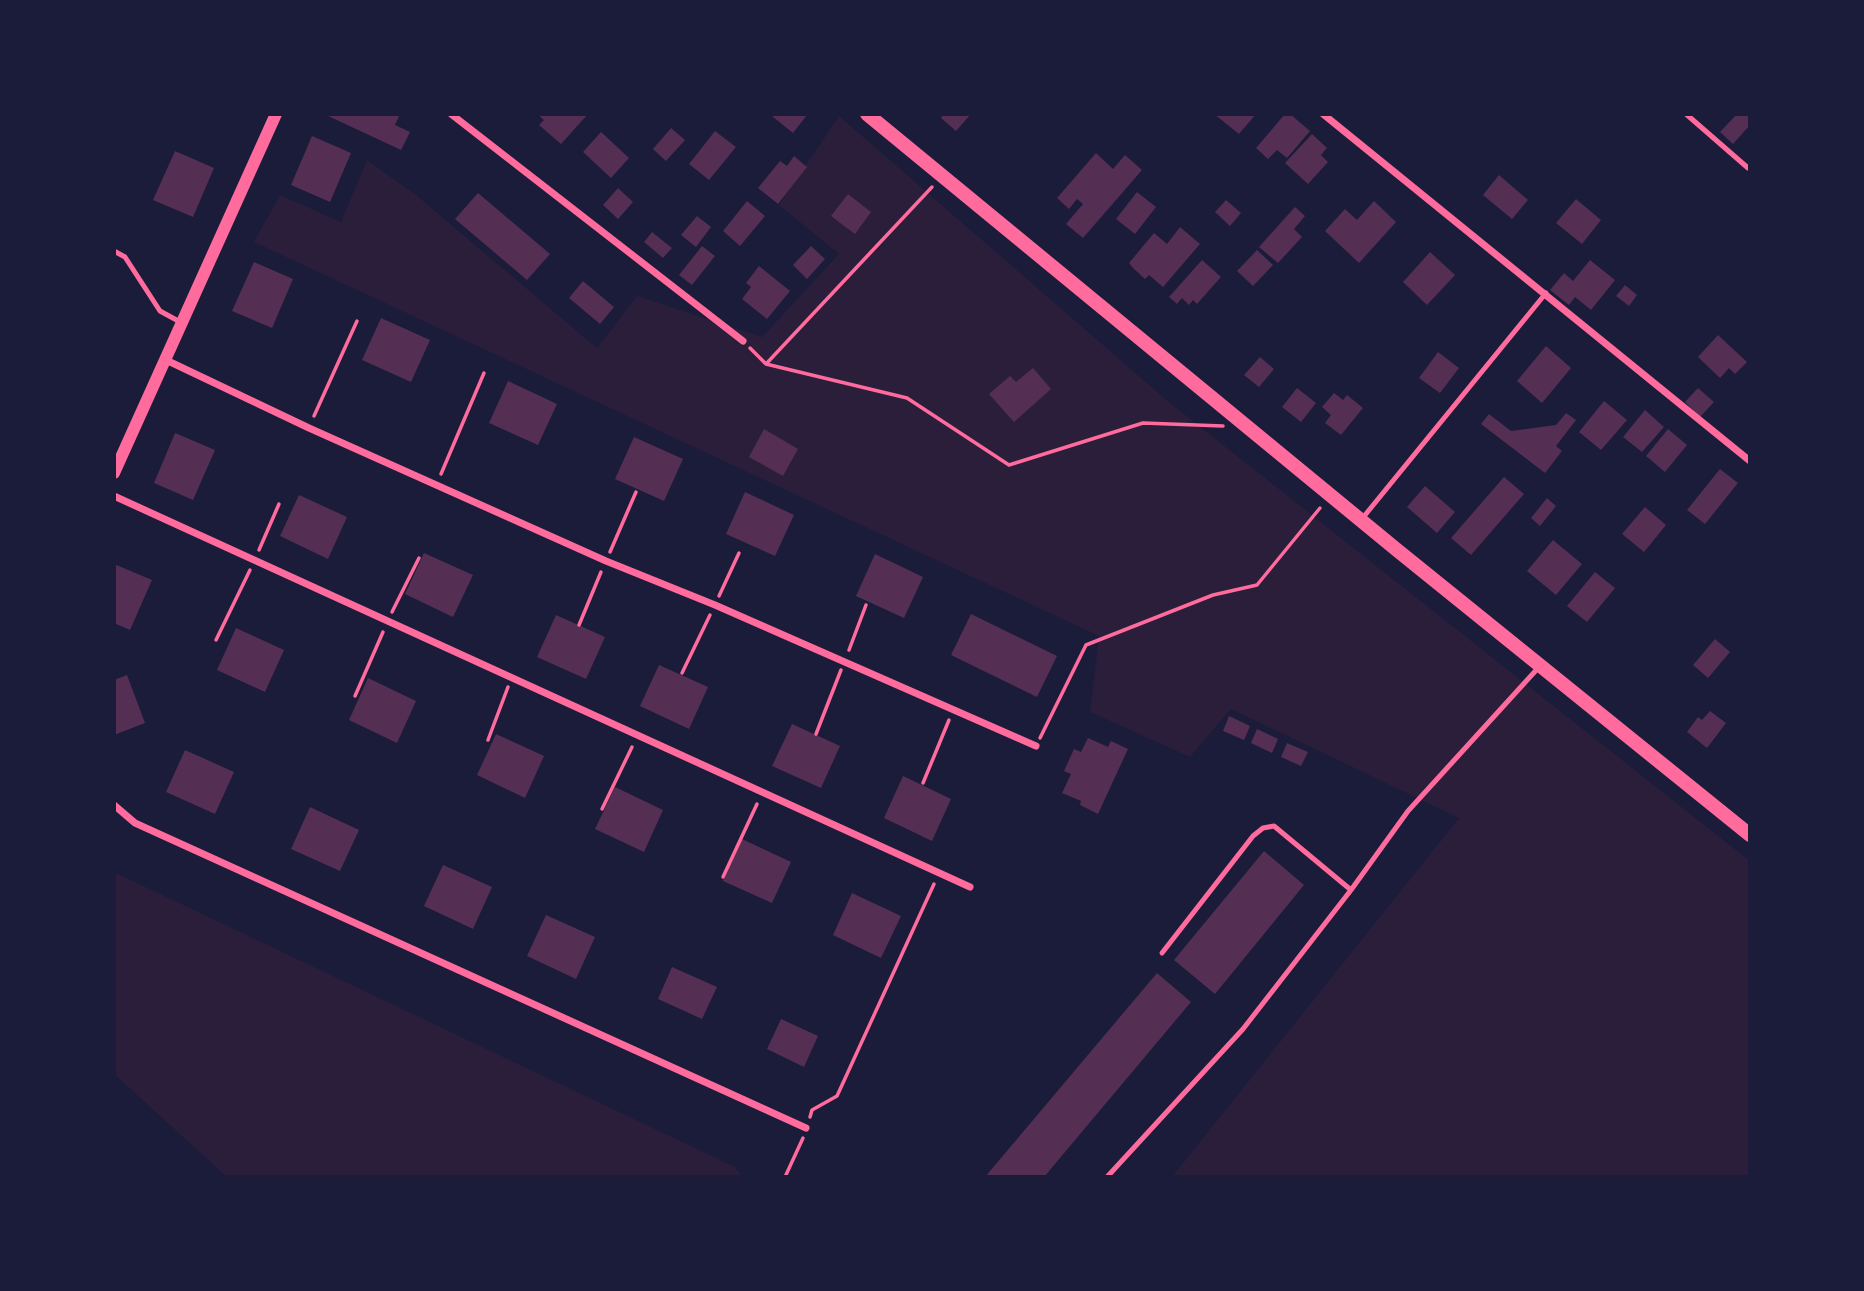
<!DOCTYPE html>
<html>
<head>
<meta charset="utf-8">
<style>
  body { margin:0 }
  #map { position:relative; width:1864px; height:1291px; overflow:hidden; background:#1b1b3a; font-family:Manrope,sans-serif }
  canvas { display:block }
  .frame { position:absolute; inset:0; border:116px solid #1b1b3a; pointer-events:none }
</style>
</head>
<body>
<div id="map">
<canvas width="1864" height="1291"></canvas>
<div class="frame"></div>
</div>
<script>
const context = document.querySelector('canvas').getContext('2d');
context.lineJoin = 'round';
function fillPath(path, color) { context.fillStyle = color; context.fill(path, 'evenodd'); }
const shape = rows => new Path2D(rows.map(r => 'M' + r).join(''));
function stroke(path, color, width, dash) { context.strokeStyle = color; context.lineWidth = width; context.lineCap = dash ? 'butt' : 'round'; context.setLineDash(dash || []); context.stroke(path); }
fillPath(shape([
  [839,116,1170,403,1750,861,1750,1177,1172,1177,1459,818,1231,709,1190,757,1090,712,1099,636,254,242,280,195,341,222,367,160,416,195,597,348,637,296,762,337,839,254,779,205],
  [114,872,735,1167,742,1177,227,1177,114,1074]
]), '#2a1e3b');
fillPath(shape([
  [324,114,400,114,395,125,410,132,401,150],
  [537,114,588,114,561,144,539,125,544,120],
  [773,114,805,114,807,115,793,133,772,116],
  [944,114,971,114,956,131,941,118],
  [1214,114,1256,114,1239,134],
  [1285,114,1290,114,1310,131,1287,158,1277,150,1268,159,1256,148],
  [1737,114,1750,114,1750,125,1733,144,1720,132],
  [671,128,685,140,666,161,653,149],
  [715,131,736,147,709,180,689,164],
  [601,132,629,158,611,178,583,152],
  [1312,134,1327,148,1321,155,1328,162,1308,184,1285,163],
  [312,136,351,153,330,202,291,185],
  [175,151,214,168,193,217,153,200],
  [1096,153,1113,169,1125,155,1142,170,1083,238,1066,224,1083,204,1077,199,1069,209,1057,198],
  [794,156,807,167,778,204,758,188,780,161,787,166],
  [1499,175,1528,200,1512,219,1483,195],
  [618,188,633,202,618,219,603,205],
  [1137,192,1156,207,1135,234,1116,219],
  [478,193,550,254,527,280,455,219],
  [848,194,871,212,855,234,831,216],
  [1576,199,1601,220,1582,244,1556,223],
  [1226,200,1241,213,1230,226,1215,212],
  [747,201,765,216,740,246,723,231],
  [1374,201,1396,222,1359,263,1325,231,1345,209,1357,220],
  [1295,207,1305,216,1294,229,1302,237,1278,263,1259,247],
  [697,216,711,227,696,247,681,235],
  [1180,227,1200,244,1163,287,1149,275,1145,279,1133,268,1129,263,1154,233,1167,244],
  [652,232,672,248,663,258,644,242],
  [702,246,715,256,692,285,679,275],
  [811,246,825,259,807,279,793,265],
  [1257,250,1273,265,1253,286,1237,271],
  [1430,252,1455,275,1427,305,1403,282],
  [1202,260,1221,277,1197,304,1193,300,1189,305,1182,298,1177,304,1169,297],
  [1590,260,1615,280,1591,310,1575,297,1569,305,1550,290,1564,273,1573,281],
  [254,262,293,279,272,328,232,311],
  [759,266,790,291,767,319,742,299,751,287,746,283],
  [583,281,614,307,600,324,569,298],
  [1625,285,1637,295,1629,306,1616,296],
  [381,318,430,340,411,382,362,360],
  [1718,335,1747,362,1735,374,1729,368,1720,378,1698,357],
  [1546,346,1571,368,1542,403,1517,381],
  [1438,352,1459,368,1440,393,1419,378],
  [1260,357,1274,369,1259,387,1244,375],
  [1033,368,1051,389,1014,422,989,394,1010,376,1016,382],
  [508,381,557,404,538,445,489,423],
  [1297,388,1316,403,1301,422,1282,407],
  [1698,388,1714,402,1700,417,1685,402],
  [1334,393,1343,400,1347,395,1363,408,1341,435,1325,423,1331,415,1322,407],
  [1604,401,1627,420,1601,450,1579,432],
  [1645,410,1664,427,1642,452,1623,437],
  [1566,413,1576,420,1556,446,1562,451,1545,473,1481,424,1489,414,1511,431,1556,425],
  [764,429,798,449,783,476,749,457],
  [1668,429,1687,445,1665,472,1646,456],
  [175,433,215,450,193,500,154,483],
  [634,437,683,459,664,501,615,479],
  [1720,469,1738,483,1705,524,1687,510],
  [1504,477,1524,494,1471,555,1451,538],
  [1425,486,1455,512,1437,533,1407,507],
  [745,492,794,515,775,556,726,534],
  [299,495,347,517,328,559,280,536],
  [1547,498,1556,506,1540,526,1531,518],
  [1645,507,1666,525,1644,552,1622,534],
  [1553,540,1582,564,1556,595,1527,571],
  [424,553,473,575,453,617,405,594],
  [875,554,923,577,904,618,856,596],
  [114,564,152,580,130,630,114,623],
  [1595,572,1615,588,1587,622,1567,606],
  [971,614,1057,656,1037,697,951,655],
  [556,615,605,637,586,679,537,657],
  [236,628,284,650,265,692,217,670],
  [1715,639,1730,652,1708,678,1693,665],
  [659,665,708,687,689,729,640,706],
  [127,675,145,723,114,735,114,680],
  [368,678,416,701,397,743,349,720],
  [1710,711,1726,723,1707,748,1687,732,1698,717,1702,720],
  [1229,716,1250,726,1244,740,1223,731],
  [792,724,840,746,821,788,772,766],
  [1257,729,1278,739,1272,753,1251,743],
  [496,734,544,756,525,798,477,775],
  [1088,738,1108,747,1111,741,1128,749,1098,814,1080,805,1081,801,1062,793,1071,774,1064,771,1074,749,1081,752],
  [1287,743,1308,752,1301,766,1281,757],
  [185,750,234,772,215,814,166,792],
  [903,776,951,799,932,841,884,818],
  [615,787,663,810,644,852,595,829],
  [310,807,359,830,340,871,291,849],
  [742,839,791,862,772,903,723,881],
  [1264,851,1304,885,1215,994,1174,960],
  [443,865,492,887,473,929,424,906],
  [852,893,901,916,881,958,833,935],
  [546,915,595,937,576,979,527,956],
  [672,967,717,987,702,1019,658,999],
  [1157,973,1191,1002,1044,1177,985,1177],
  [781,1019,818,1036,804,1067,767,1049]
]), '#542f53');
stroke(shape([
  [932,187,766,364,907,398,1009,465,1143,423,1223,426],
  [750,348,766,364],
  [314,416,357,321],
  [441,474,484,373],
  [259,550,279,504],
  [610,552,636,492],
  [719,596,739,553],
  [392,612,419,558],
  [579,625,601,572],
  [216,640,250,570],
  [849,650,866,605],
  [682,673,710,615],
  [355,696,383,632],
  [816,734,841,670],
  [1040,738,1086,645,1213,595,1257,585,1320,508],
  [488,740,508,687],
  [923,783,949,720],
  [602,809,632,747],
  [723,877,757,804],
  [810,1117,812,1110,837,1096,934,884],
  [785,1177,803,1138]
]), '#ff6b9d', 3.5);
stroke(shape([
  [1686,114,1748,168],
  [114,251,125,257,160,311,182,323],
  [1361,520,1546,293],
  [1162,953,1253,836,1263,828,1274,826,1351,890],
  [1107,1177,1243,1029,1351,890,1408,811,1539,667]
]), '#ff6b9d', 5);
stroke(shape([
  [451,114,743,341],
  [1323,114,1750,461],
  [166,360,309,428,606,561,715,605,1036,746],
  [114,496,970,887],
  [114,805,135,823,806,1128]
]), '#ff6b9d', 7);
stroke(shape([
  [114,473,276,114]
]), '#ff6b9d', 12);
stroke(shape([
  [867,114,1397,550,1750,835]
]), '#ff6b9d', 14);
</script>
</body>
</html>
